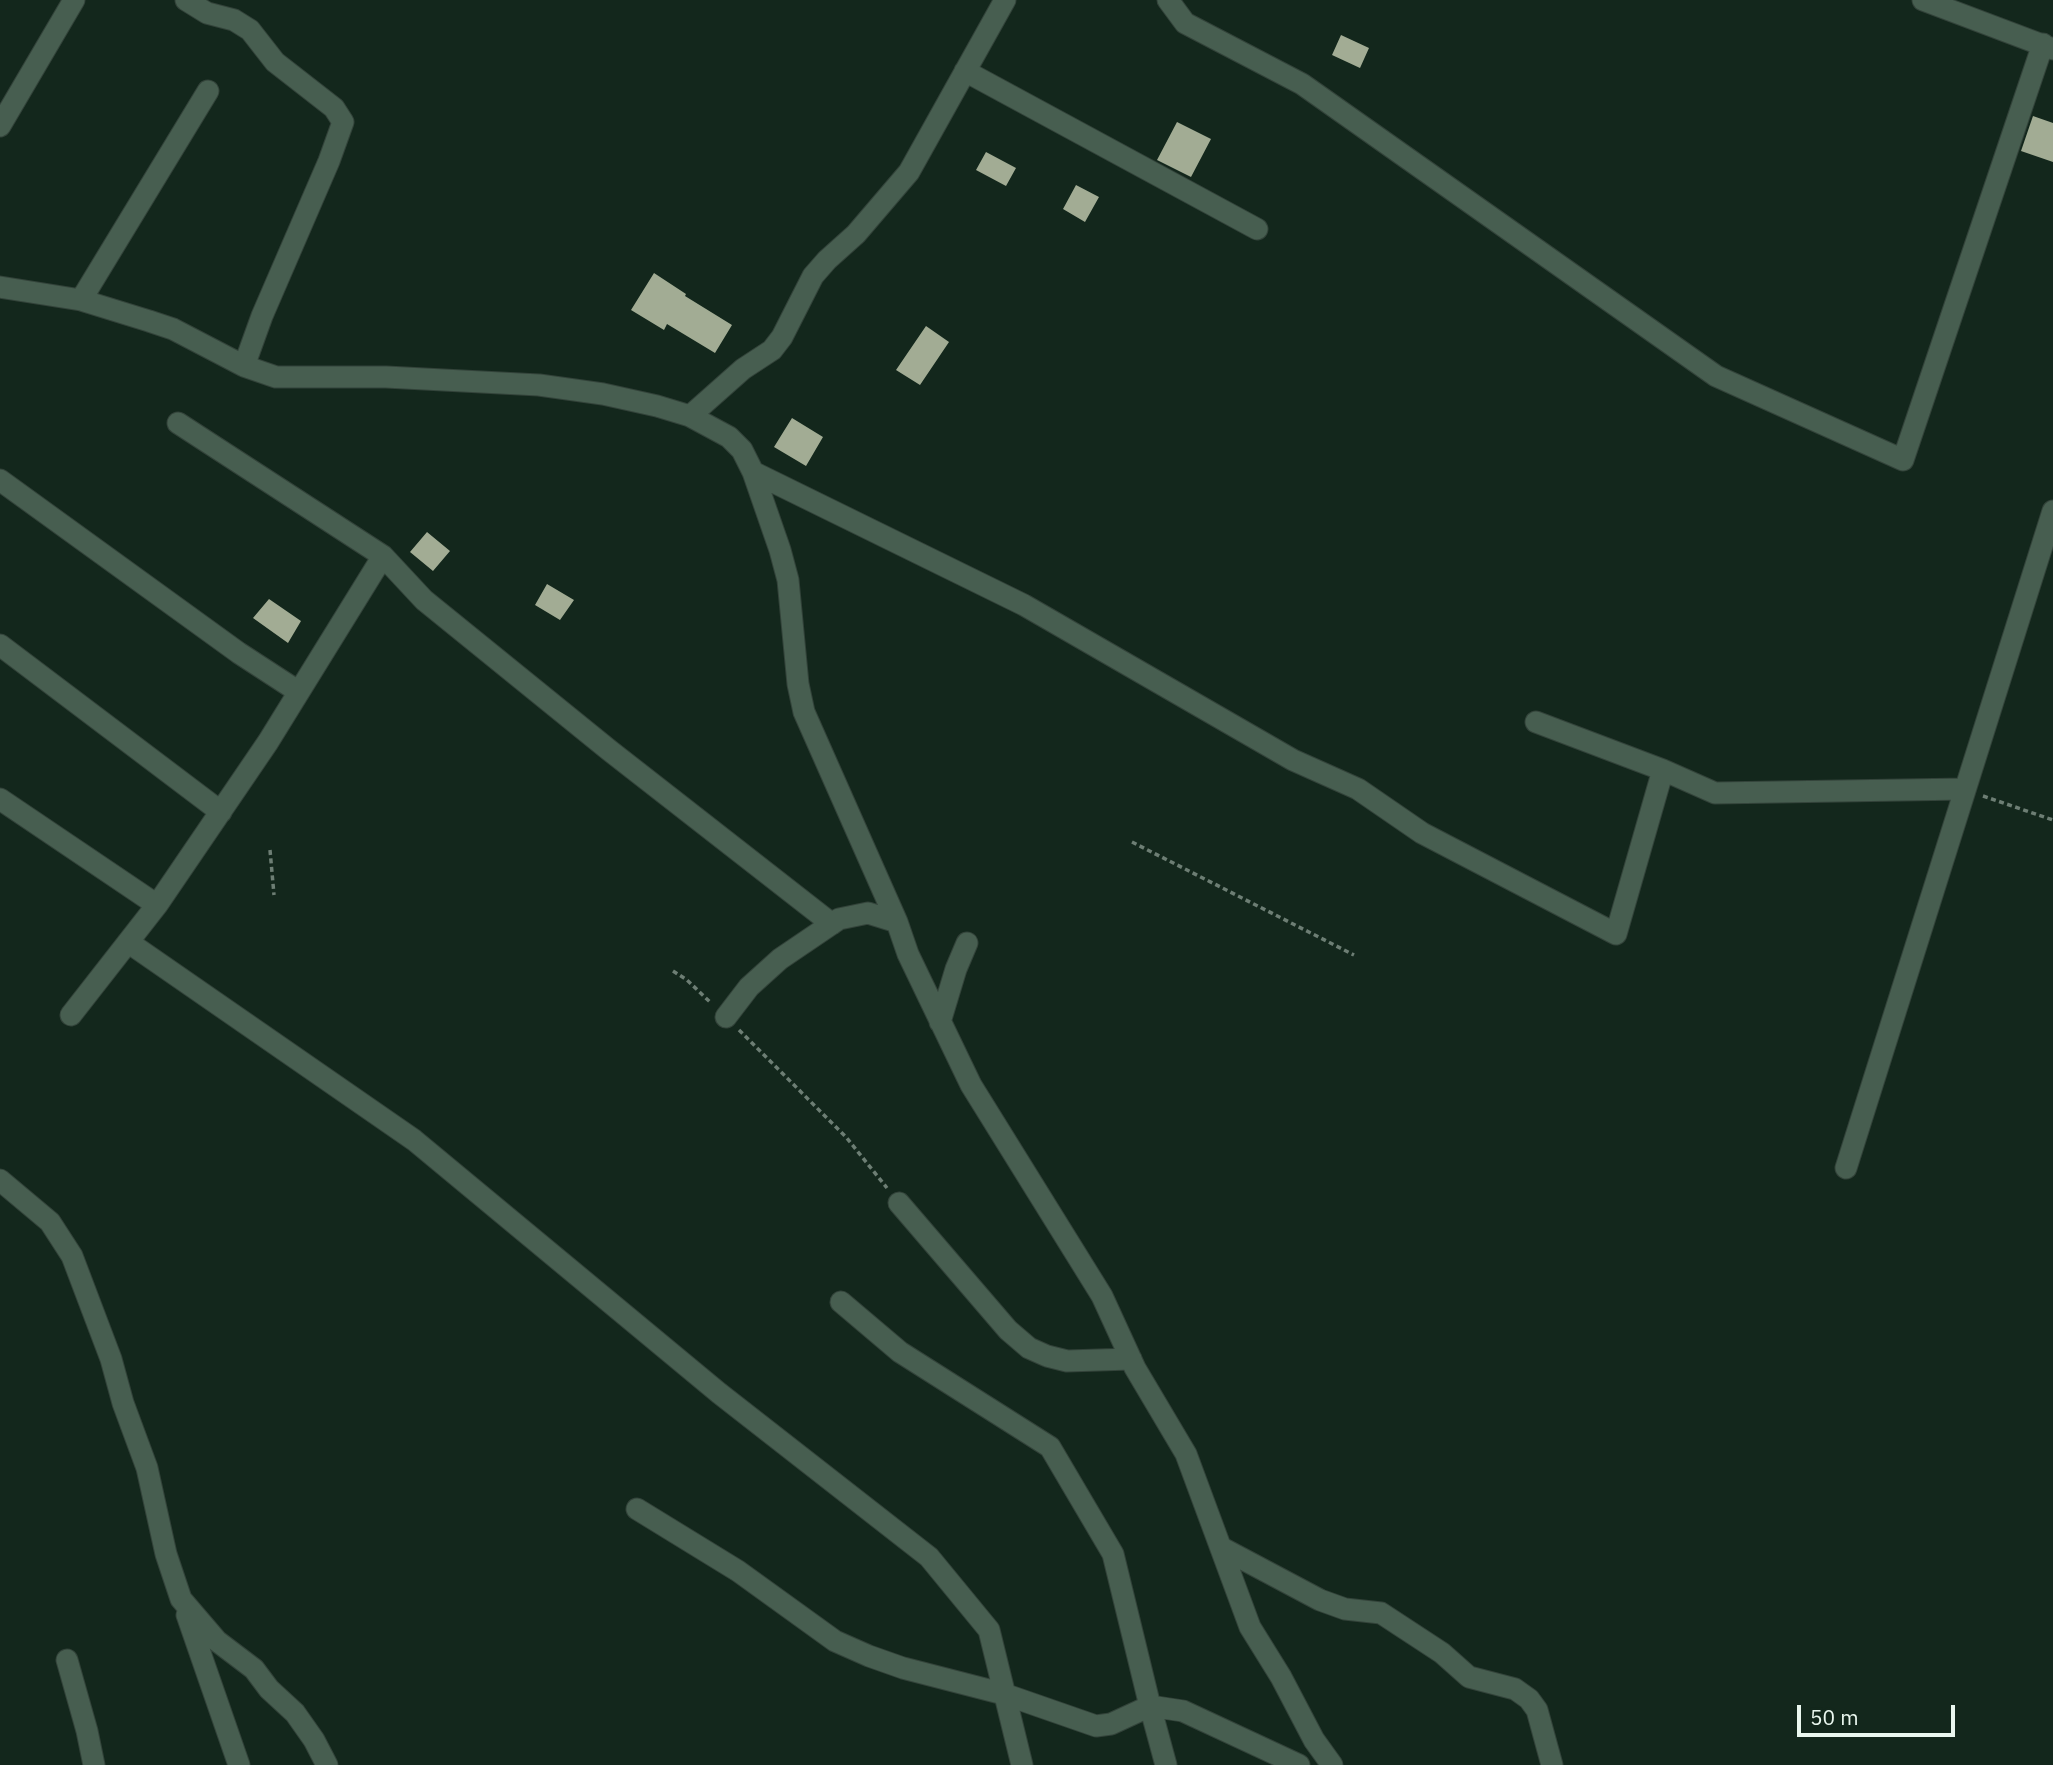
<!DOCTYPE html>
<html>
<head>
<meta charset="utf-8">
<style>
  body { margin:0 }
  #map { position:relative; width:2053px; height:1765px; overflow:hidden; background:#13271c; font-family:"IBM Plex Sans",sans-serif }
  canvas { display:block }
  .scale { position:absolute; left:1797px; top:1705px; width:158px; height:32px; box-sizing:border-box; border:4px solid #eaf7ef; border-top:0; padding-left:9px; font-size:21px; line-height:24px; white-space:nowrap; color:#eaf7ef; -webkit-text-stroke:5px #13271c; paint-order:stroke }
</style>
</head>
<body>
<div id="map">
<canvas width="2053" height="1765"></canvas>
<div class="scale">50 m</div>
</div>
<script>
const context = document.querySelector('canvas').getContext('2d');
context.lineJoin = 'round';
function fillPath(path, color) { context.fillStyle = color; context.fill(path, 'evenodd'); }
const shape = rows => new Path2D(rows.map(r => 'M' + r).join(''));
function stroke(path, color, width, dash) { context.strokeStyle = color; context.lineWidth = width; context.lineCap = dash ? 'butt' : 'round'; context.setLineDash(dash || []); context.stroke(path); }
fillPath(shape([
  [1341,35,1369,48,1360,68,1332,55],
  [2033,116,2053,123,2053,162,2021,151],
  [1177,122,1211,139,1191,177,1157,160],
  [986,152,1016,168,1006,186,976,170],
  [1076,185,1099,197,1085,222,1063,209],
  [654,273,686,294,685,296,732,325,715,353,667,324,664,330,631,310],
  [926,326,949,342,920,385,896,370],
  [792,418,823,437,806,466,774,447],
  [427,532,450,551,433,571,410,552],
  [547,584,574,600,560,620,535,605],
  [269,599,301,621,288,643,253,618]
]), '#a2ac94');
const street = shape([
  [186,0,207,13,234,20,250,30,275,62,334,108,343,122,329,161,262,316,244,366],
  [1168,0,1185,23,1302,84,1716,376,1903,460,2043,44],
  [1923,0,2053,49],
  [965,71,1257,229],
  [0,126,74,0],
  [0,287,81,300,149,321,173,329,244,366,276,377,386,377,539,385,603,394,657,406,690,416,729,437,742,450,753,472,780,550,788,580,798,684,804,712,897,922,908,954,971,1085,1102,1296,1135,1368,1186,1454,1250,1627,1281,1677,1314,1740,1332,1765],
  [81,300,208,91],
  [690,416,743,369,772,350,782,337,813,276,827,260,856,234,909,172,1005,0],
  [178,423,383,556,424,600,609,750,832,924],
  [753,472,1024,605,1293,760,1358,789,1422,833,1616,934,1663,770],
  [0,480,239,653,299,692],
  [0,645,221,812],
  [1536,722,1663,770,1715,793,1965,789],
  [0,799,157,905],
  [128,942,414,1140,719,1393,929,1557,989,1630,1022,1765],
  [71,1015,157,905,268,742,383,556],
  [726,1017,749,987,780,959,839,919,868,913,897,922],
  [940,1022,956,969,967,943],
  [1846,1168,2053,511],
  [0,1180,50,1222,72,1256,111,1359,123,1403,147,1468,166,1554,181,1599,217,1641,254,1669,269,1689,295,1713,314,1740,327,1765],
  [899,1203,1008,1330,1029,1348,1047,1356,1067,1361,1131,1359],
  [841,1302,900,1352,1050,1447,1113,1554,1150,1706,1166,1765],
  [637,1509,738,1571,835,1641,869,1656,903,1668,1004,1694,1096,1726,1111,1724,1150,1706,1183,1711,1299,1765],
  [1222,1548,1320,1600,1345,1609,1381,1613,1442,1653,1469,1677,1515,1689,1529,1699,1537,1710,1552,1765],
  [187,1615,239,1765],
  [67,1660,87,1731,94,1765]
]);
stroke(street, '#33433a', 23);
stroke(shape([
  [1983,796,2053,820],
  [1132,842,1354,955],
  [270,850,274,895],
  [673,971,687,980,711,1003],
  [739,1030,846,1137,887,1188]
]), '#6d7e74', 3.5, [5, 3.5]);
stroke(street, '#475e50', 21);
</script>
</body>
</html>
